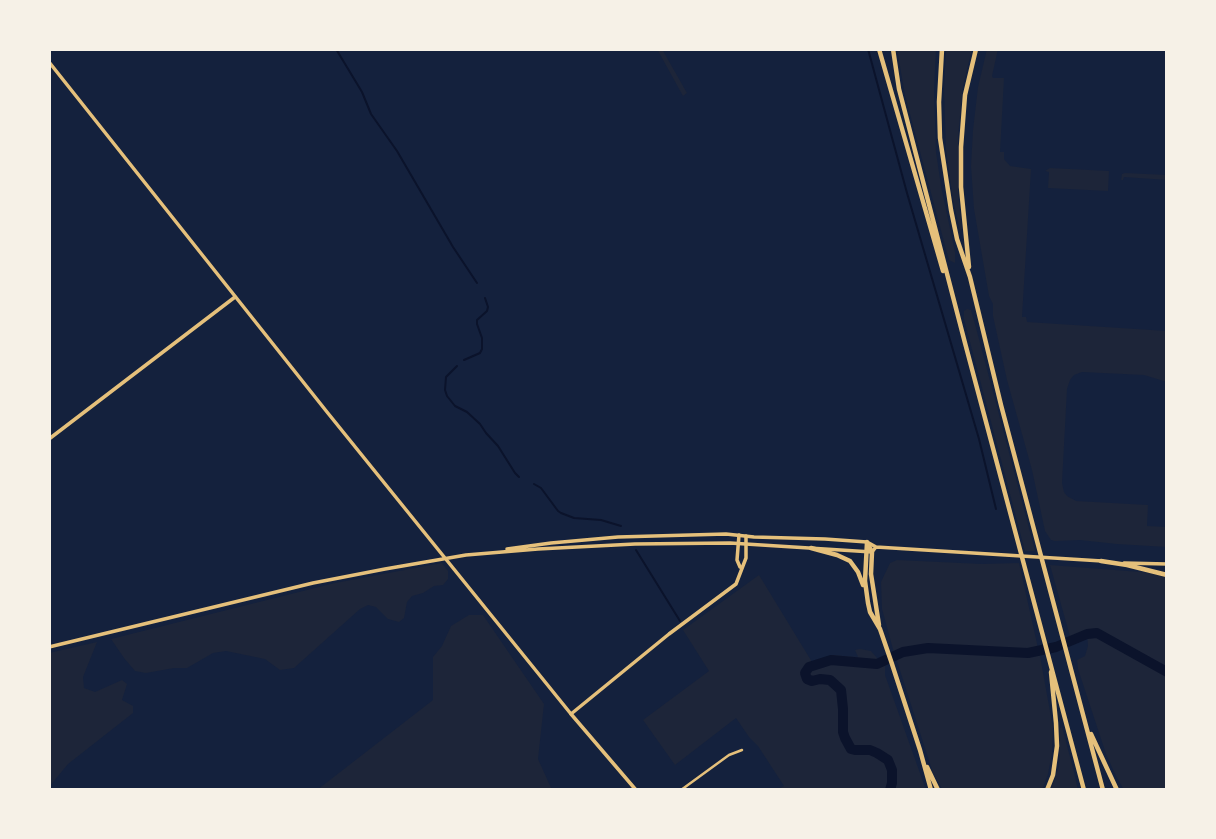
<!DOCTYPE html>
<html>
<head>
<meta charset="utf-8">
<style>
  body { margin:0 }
  #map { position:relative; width:1216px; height:839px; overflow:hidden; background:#14213d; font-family:Arial,sans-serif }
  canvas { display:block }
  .frame { position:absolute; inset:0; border:51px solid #f6f1e7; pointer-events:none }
</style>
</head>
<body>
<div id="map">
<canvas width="1216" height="839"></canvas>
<div class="frame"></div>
</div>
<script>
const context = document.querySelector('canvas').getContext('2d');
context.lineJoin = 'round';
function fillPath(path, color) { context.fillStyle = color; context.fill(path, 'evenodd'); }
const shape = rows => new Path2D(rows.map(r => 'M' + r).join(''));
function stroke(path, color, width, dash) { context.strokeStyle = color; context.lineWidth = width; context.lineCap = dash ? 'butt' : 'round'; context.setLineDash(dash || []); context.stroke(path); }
fillPath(shape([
  [657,49,662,49,687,93,683,96],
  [897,49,936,49,934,91,936,152,941,186,955,252,955,263,949,260,947,253,905,95],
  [946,49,972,49,963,86,958,136,958,192,962,229,960,230,953,200,946,150,944,90],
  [987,49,998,49,992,76,993,78,1004,78,1000,152,1004,152,1004,159,1010,166,1031,169,1022,317,1026,317,1027,322,1167,331,1167,382,1144,375,1082,372,1074,375,1070,380,1067,389,1062,483,1064,492,1067,496,1076,501,1148,505,1147,526,1167,527,1167,547,1117,544,1080,540,1055,541,1051,540,1045,531,1032,470,1007,380,993,316,993,304,989,296,974,209,971,166,973,130,978,87],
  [1050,168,1109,171,1108,191,1048,188,1049,172,1045,171],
  [1125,173,1167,175,1167,180,1124,177,1123,180,1121,180,1122,174],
  [967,309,971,310,975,324,1035,551,1025,551,964,319,964,311],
  [897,560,982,564,1019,563,1038,648,1030,650,1012,650,1008,656,1040,656,1053,728,1052,753,1048,774,1042,790,943,790,941,787,933,773,896,658,905,653,921,653,917,648,894,653,882,609,881,582,890,563],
  [442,563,448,571,448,579,443,585,434,586,423,593,412,596,407,602,404,618,399,622,388,619,376,607,368,605,360,609,294,668,280,670,265,659,226,651,213,653,187,668,174,668,146,673,135,671,124,658,111,639,335,583],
  [1050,565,1167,574,1167,790,1124,790,1116,776,1106,754,1078,669,1077,660,1085,656,1088,646,1087,632,1071,640],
  [759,575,812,662,832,655,858,657,855,650,860,649,871,651,877,658,877,666,885,663,885,675,926,790,776,790,784,786,758,746,749,737,736,718,675,765,643,720,709,671,683,630],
  [469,615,483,615,544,704,538,759,552,790,317,790,433,700,433,657,442,646,451,626],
  [97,642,83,677,84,688,95,692,122,680,127,684,122,700,133,706,133,713,68,764,49,787,49,653],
  [1062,727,1074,772,1078,790,1051,790,1059,766,1060,728]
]), '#1d2539');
stroke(shape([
  [336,49,362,92,371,114,397,151,453,247,477,283],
  [868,49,907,193,979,439,996,509],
  [464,360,480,353,482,349,482,338,477,324,477,320,487,311,488,307,485,298],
  [457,366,446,377,445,390,447,396,455,406,467,412,480,424,486,433,498,446,515,473,519,477],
  [534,484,541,488,558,511,561,513,574,518,601,520,621,526],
  [636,550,680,621]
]), '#0b132b', 2);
stroke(shape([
  [890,790,892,783,892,770,888,760,877,753,870,750,855,750,851,749,845,738,843,732,843,709,841,690,830,680,820,679,812,681,807,679,805,673,809,667,831,660,877,664,903,652,928,648,1028,653,1056,647,1087,634,1097,633,1167,672]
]), '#0b132b', 10);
stroke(shape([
  [681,790,729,755,742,750]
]), '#e5c07b', 2.5);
stroke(shape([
  [49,439,235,297],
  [739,535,737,560,740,567],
  [571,714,669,634,736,584,746,558,746,536]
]), '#e5c07b', 3.5);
stroke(shape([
  [49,62,327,412,571,714,636,790],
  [507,549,551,543,618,537,726,534,754,537,825,539,867,542,876,547,1102,561],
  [1124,563,1167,564],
  [49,647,313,583,385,569,466,555,538,549,635,544,730,543,872,552,876,547]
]), '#e5c07b', 3.5);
stroke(shape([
  [879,49,943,271],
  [893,49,899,89,965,343,1084,790],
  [942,49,939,102,940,138,951,210,957,239,970,277,1001,405,1103,790],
  [969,267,961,187,961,147,965,95,976,49],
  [867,542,865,581,868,603,870,612,880,629,891,661,920,750,931,790],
  [868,544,872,552,871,574,879,625],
  [811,548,837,555,850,561,858,572,863,585],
  [1101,561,1127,565,1167,575],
  [1091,734,1117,790],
  [927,767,938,790],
  [1047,790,1053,775,1057,746,1056,723,1051,672]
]), '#e5c07b', 4.5);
</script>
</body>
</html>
